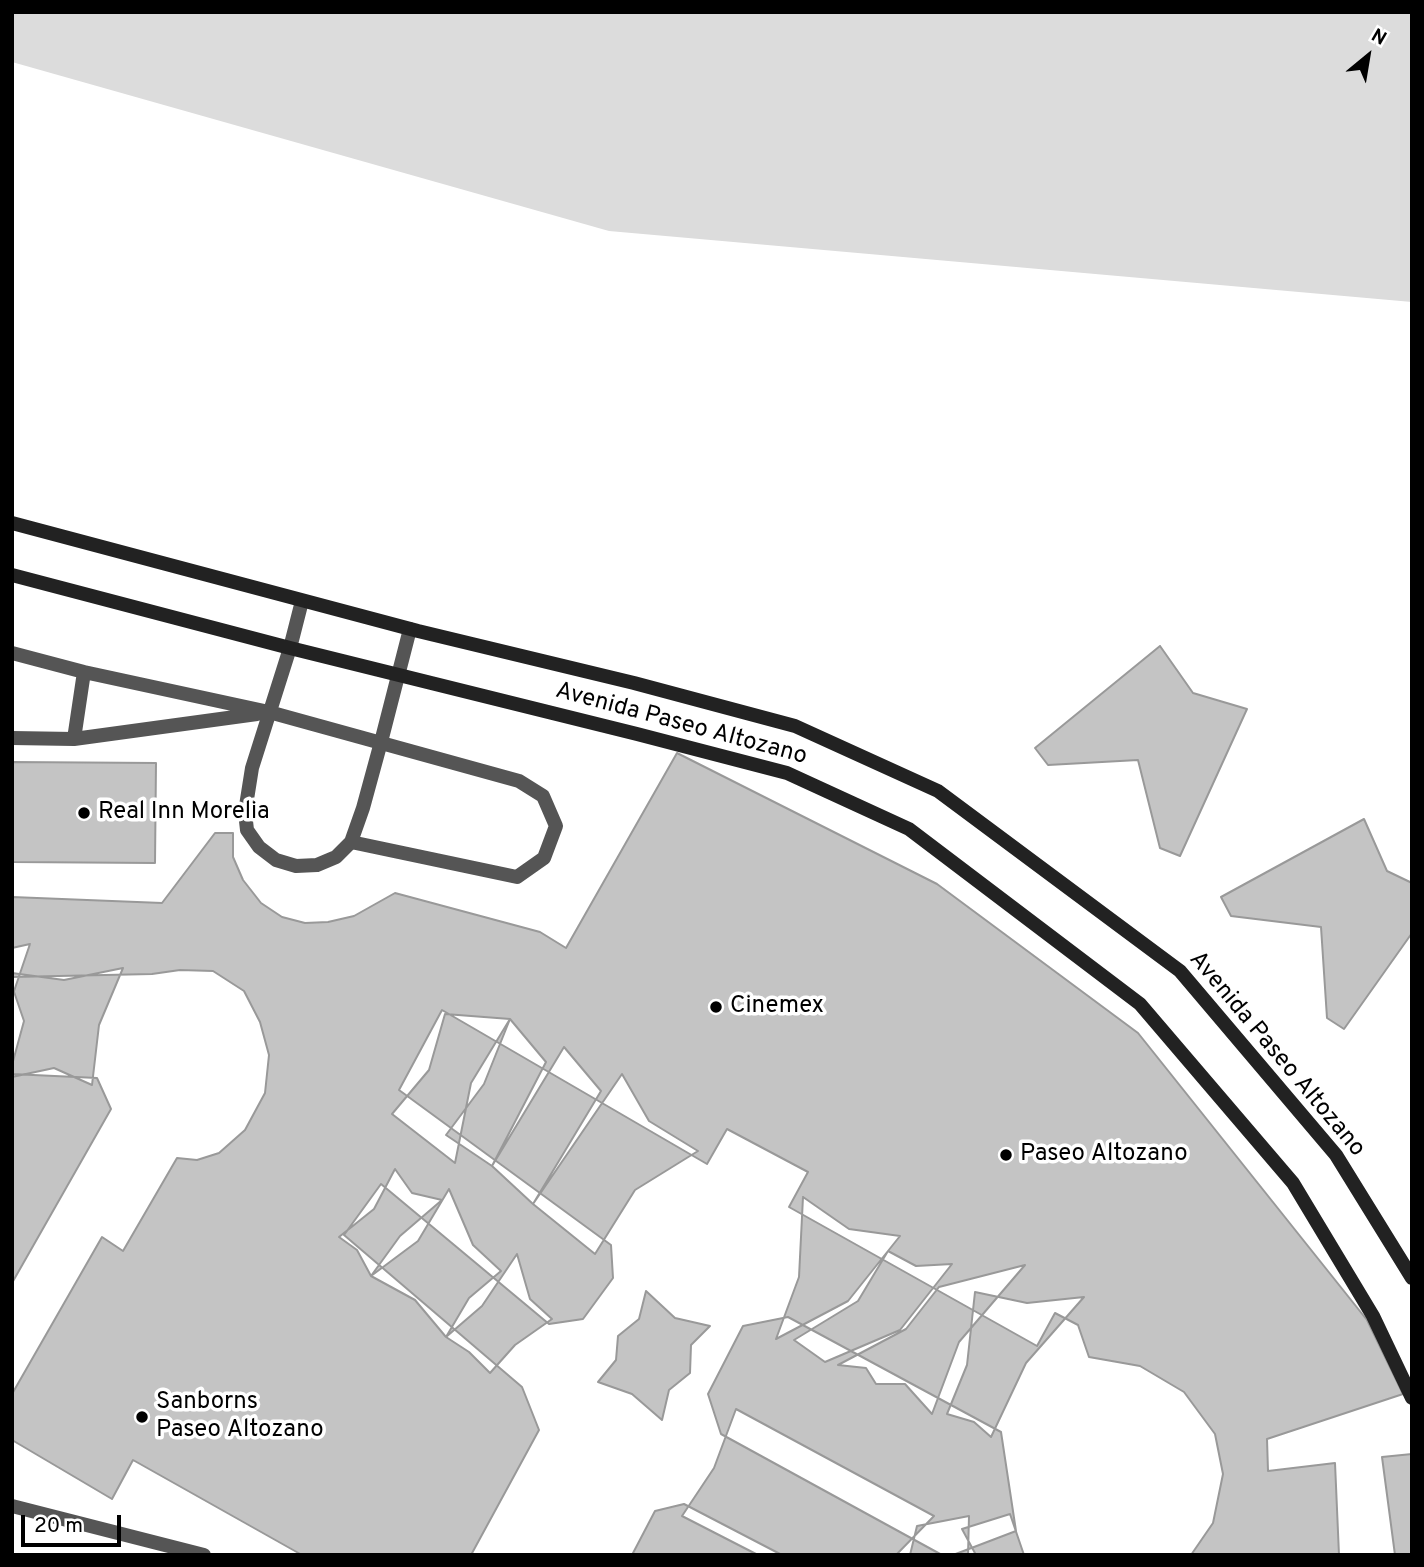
<!DOCTYPE html>
<html>
<head>
<meta charset="utf-8">
<style>
  body { margin:0 }
  #map { position:relative; width:1424px; height:1567px; overflow:hidden; background:#fff; font-family:Overpass,sans-serif }
  canvas { display:block }
  .frame { position:absolute; inset:0; border:14px solid #000; pointer-events:none }
  .north { position:absolute; left:1333px; top:21px; width:70px; height:70px; -webkit-text-stroke:5px #fff; paint-order:stroke; rotate:30deg; font-size:19px; font-weight:700; line-height:28px; text-align:center; color:#000 }
  .north::after { content:''; display:block; margin:auto; width:24px; height:32px; background:#000; clip-path:polygon(50% 0,100% 100%,50% 72%,0 100%) }
  .scale { position:absolute; left:21px; top:1515px; width:100px; height:32px; box-sizing:border-box; border:4px solid #000; border-top:0; padding-left:9px; font-size:21px; line-height:24px; white-space:nowrap; color:#000; -webkit-text-stroke:5px #fff; paint-order:stroke }
</style>
</head>
<body>
<div id="map">
<canvas width="1424" height="1567"></canvas>
<div class="frame"></div>
<div class="north">N</div>
<div class="scale">20 m</div>
</div>
<script>
const context = document.querySelector('canvas').getContext('2d');
context.lineJoin = 'round';
function fillPath(path, color) { context.fillStyle = color; context.fill(path, 'evenodd'); }
const shape = rows => new Path2D(rows.map(r => 'M' + r).join(''));
function stroke(path, color, width, dash) { context.strokeStyle = color; context.lineWidth = width; context.lineCap = dash ? 'butt' : 'round'; context.setLineDash(dash || []); context.stroke(path); }
function drawText(font, color, halo, rows, align = 'center') {
  context.font = font + ' Overpass,sans-serif'; context.lineWidth = 7; context.setLineDash([]); context.textBaseline = 'middle'; context.strokeStyle = halo; context.fillStyle = color; for (const [text, x, y, turn = 0] of rows) {
    context.save(); context.translate(x, y); context.rotate((+turn || 0) * Math.PI / 180); context.textAlign = isNaN(turn) ? turn : align; if (halo) context.strokeText(text, 0, 0); context.fillText(text, 0, 0); context.restore();
  }
}
fillPath(shape([
  [12,12,1412,12,1412,302,609,231,12,62]
]), '#dcdcdc');
const building = shape([
  [1160,646,1193,693,1247,709,1180,856,1160,848,1138,760,1048,765,1035,748,1160,646],
  [677,753,937,884,1138,1033,1367,1320,1403,1394,1267,1439,1268,1471,1335,1463,1339,1555,1191,1555,1213,1523,1223,1474,1215,1434,1184,1392,1140,1366,1089,1357,1078,1325,1055,1313,1037,1346,789,1207,808,1172,727,1129,707,1164,442,1010,399,1090,611,1245,613,1278,583,1319,549,1324,381,1184,344,1235,522,1387,539,1430,471,1555,302,1555,133,1460,112,1499,12,1440,12,1394,102,1237,123,1251,177,1158,197,1160,219,1153,245,1130,265,1093,269,1055,260,1022,244,991,213,971,180,970,152,974,12,977,12,897,162,903,215,833,233,833,233,857,243,880,261,903,282,917,305,923,328,922,354,916,395,893,540,932,566,948,677,753],
  [12,762,156,763,155,863,12,862,12,762],
  [1364,819,1387,871,1412,883,1412,933,1344,1029,1327,1018,1321,927,1231,916,1221,897,1364,819],
  [30,944,12,997,12,948,30,944],
  [123,968,99,1025,92,1085,54,1068,12,1077,12,1065,24,1021,12,986,12,973,64,980,123,968],
  [445,1014,510,1019,471,1083,455,1163,392,1114,429,1070,445,1014],
  [510,1019,546,1062,492,1166,446,1135,484,1084,510,1019],
  [564,1047,601,1091,533,1204,492,1166,564,1047],
  [12,1074,97,1078,111,1109,12,1283,12,1074],
  [622,1074,649,1121,698,1151,635,1190,595,1254,533,1204,622,1074],
  [395,1169,412,1193,442,1200,400,1236,371,1276,357,1250,339,1237,374,1209,395,1169],
  [449,1189,473,1245,501,1271,469,1298,446,1337,415,1300,371,1276,418,1241,449,1189],
  [803,1197,849,1229,900,1236,848,1301,776,1339,799,1277,803,1197],
  [888,1251,916,1266,952,1264,900,1330,825,1362,794,1340,858,1301,888,1251],
  [517,1254,530,1299,552,1319,515,1345,490,1373,469,1352,446,1337,482,1306,517,1254],
  [1025,1265,959,1342,932,1414,905,1384,876,1384,866,1368,838,1365,906,1329,939,1287,1025,1265],
  [646,1291,675,1318,710,1326,691,1345,690,1373,669,1390,662,1420,632,1394,598,1382,616,1360,618,1336,639,1319,646,1291],
  [975,1292,1027,1303,1084,1297,1026,1363,991,1437,974,1422,947,1414,967,1365,975,1292],
  [788,1317,1001,1432,1016,1531,953,1555,942,1555,721,1434,708,1394,743,1326,788,1317],
  [736,1409,934,1516,896,1555,758,1555,682,1516,714,1468,736,1409],
  [1412,1454,1412,1555,1395,1555,1382,1457,1412,1454],
  [684,1504,782,1555,632,1555,655,1511,684,1504],
  [1010,1514,1024,1555,976,1555,962,1529,1010,1514],
  [969,1516,968,1555,910,1555,917,1526,969,1516]
]);
fillPath(building, '#c4c4c4');
stroke(building, '#999', 2);
stroke(shape([
  [302,601,290,648,252,768,245,812,247,830,259,847,276,860,296,866,317,865,336,857,351,842,363,808,381,742,410,629],
  [12,653,84,672,269,712,519,781,543,796,556,826,544,858,517,877,351,842],
  [12,738,74,739,257,714],
  [74,739,84,672],
  [12,1506,204,1555]
]), '#555', 14);
stroke(shape([
  [12,523,418,631,634,683,795,726,938,791,1180,971,1336,1155,1412,1278],
  [12,575,290,648,637,734,787,773,909,829,1140,1004,1293,1183,1373,1316,1412,1398]
]), '#222', 14);
for (const [x, y, r, color] of [
  [84,813,7,"#000"],
  [716,1007,7,"#000"],
  [1006,1155,7,"#000"],
  [142,1417,7,"#000"]
]) { const dot = new Path2D(); dot.arc(x, y, r, 0, 2 * Math.PI); context.fillStyle = color; context.fill(dot); stroke(dot, '#fff', 2.5); }
drawText('24px', '#000', '#fff', [
  ["Avenida Paseo Altozano",681,725,15],
  ["Avenida Paseo Altozano",1276,1055,50]
]);
drawText('24px', '#000', '#fff', [
  ["Real Inn Morelia",98,813],
  ["Cinemex",730,1007],
  ["Paseo Altozano",1020,1155],
  ["Sanborns",156,1403],
  ["Paseo Altozano",156,1431]
], 'left');
</script>
</body>
</html>
